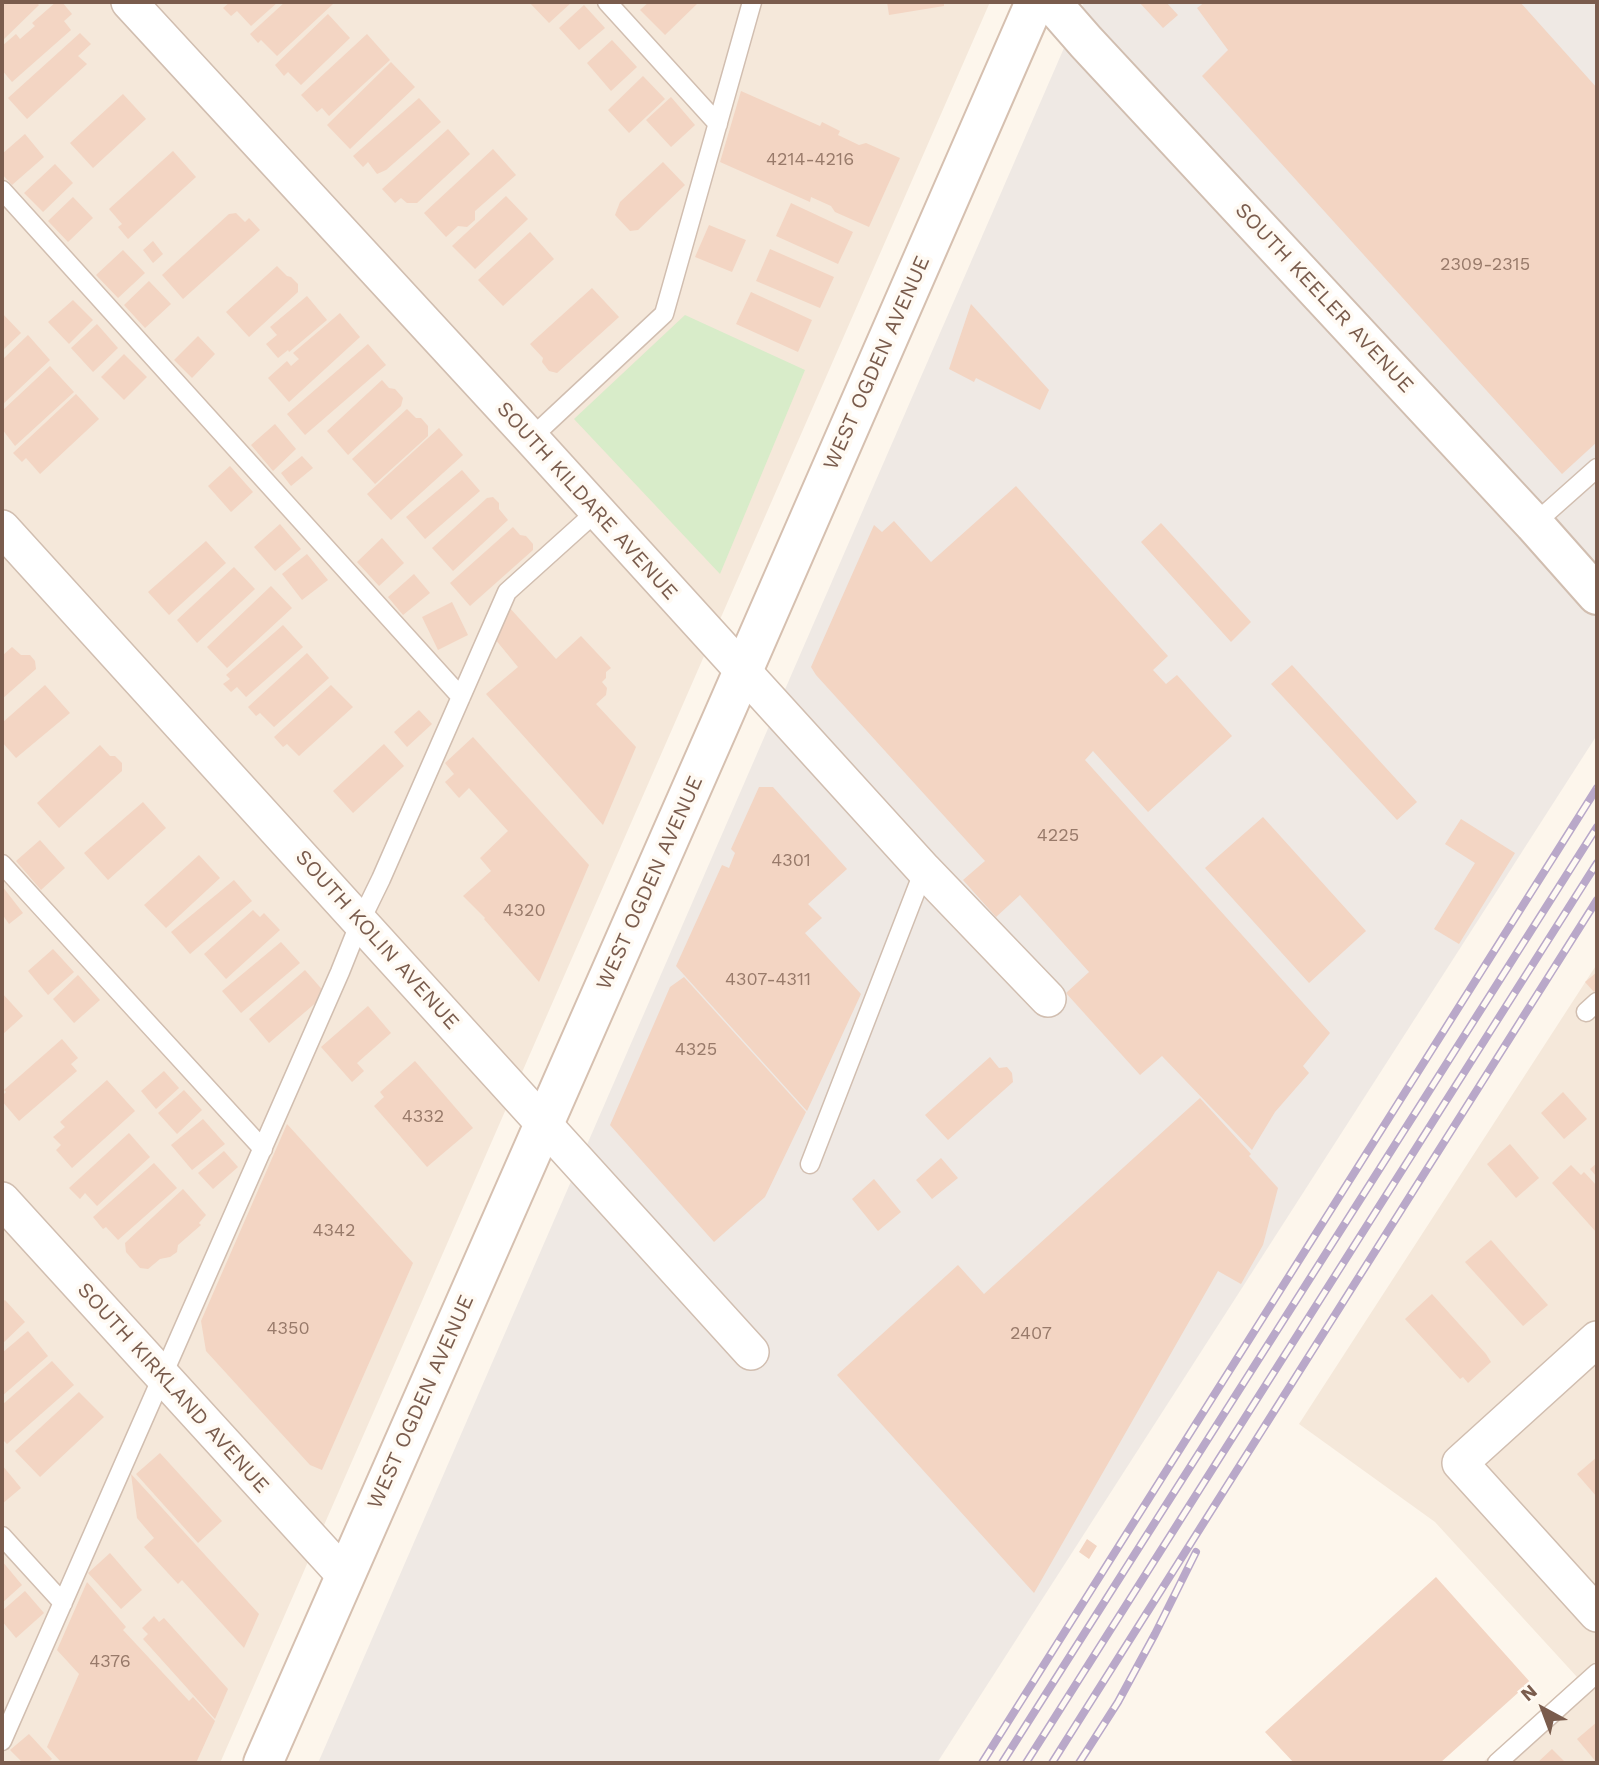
<!DOCTYPE html>
<html>
<head>
<meta charset="utf-8">
<style>
  body { margin:0 }
  #map { position:relative; width:1599px; height:1765px; overflow:hidden; background:#fdf6ec; font-family:"Work Sans",sans-serif }
  canvas { display:block }
  .frame { position:absolute; inset:0; border:4px solid #7a5c4d; pointer-events:none }
  .north { position:absolute; left:1508px; top:1674px; width:70px; height:70px; -webkit-text-stroke:5px #fffaf3; paint-order:stroke; rotate:319deg; font-size:19px; font-weight:700; line-height:28px; text-align:center; color:#7a5c4d }
  .north::after { content:''; display:block; margin:auto; width:24px; height:32px; background:#7a5c4d; clip-path:polygon(50% 0,100% 100%,50% 72%,0 100%) }
</style>
</head>
<body>
<div id="map">
<canvas width="1599" height="1765"></canvas>
<div class="frame"></div>
<div class="north">N</div>
</div>
<script>
const context = document.querySelector('canvas').getContext('2d');
context.lineJoin = 'round';
function fillPath(path, color) { context.fillStyle = color; context.fill(path, 'evenodd'); }
const shape = rows => new Path2D(rows.map(r => 'M' + r).join(''));
function stroke(path, color, width, dash) { context.strokeStyle = color; context.lineWidth = width; context.lineCap = dash ? 'butt' : 'round'; context.setLineDash(dash || []); context.stroke(path); }
function drawText(font, color, halo, rows, align = 'center') {
  context.font = font + ' "Work Sans",sans-serif'; context.lineWidth = 7; context.setLineDash([]); context.textBaseline = 'middle'; context.strokeStyle = halo; context.fillStyle = color; for (const [text, x, y, turn = 0] of rows) {
    context.save(); context.translate(x, y); context.rotate((+turn || 0) * Math.PI / 180); context.textAlign = isNaN(turn) ? turn : align; if (halo) context.strokeText(text, 0, 0); context.fillText(text, 0, 0); context.restore();
  }
}
fillPath(shape([
  [2,2,990,2,220,1763,2,1763],
  [1597,964,1597,1763,1482,1763,1577,1677,1435,1522,1299,1424]
]), '#f5e8da');
fillPath(shape([
  [1084,2,1597,2,1597,735,937,1763,318,1763]
]), '#efe9e4');
fillPath(shape([
  [685,315,805,370,720,574,574,419]
]), '#d8ecc9');
fillPath(shape([
  [2,2,36,2,39,5,2,41],
  [56,2,62,2,72,14,64,21,71,30,12,82,2,70,2,46,16,34,20,39,35,26,32,23],
  [230,2,278,2,251,26,237,11,231,16,223,8],
  [285,2,331,2,333,4,277,56,261,40,258,43,250,34],
  [529,2,572,2,549,23],
  [649,2,699,2,665,35,640,10],
  [887,2,944,2,944,6,889,15],
  [1139,2,1166,2,1178,15,1163,28],
  [1205,2,1520,2,1597,88,1597,442,1562,474,1202,76,1228,50,1197,8],
  [584,5,605,28,579,50,559,28],
  [328,14,350,38,301,85,288,72,284,76,275,65],
  [80,33,91,44,78,56,87,64,27,119,8,98],
  [367,34,390,60,329,116,322,108,317,112,301,95],
  [612,40,637,67,611,91,587,63],
  [391,62,415,87,350,149,327,125],
  [643,76,665,99,629,133,608,110],
  [741,91,820,126,822,122,840,131,838,135,859,145,866,143,900,158,869,227,835,212,831,206,811,197,810,202,720,162],
  [123,94,146,119,93,168,70,143],
  [671,97,695,125,671,147,646,120],
  [419,98,441,122,386,170,377,174,368,162,363,167,353,156],
  [448,129,470,154,417,203,407,203,401,198,395,203,382,189],
  [25,134,44,157,12,185,2,174,2,154],
  [493,149,516,175,475,211,475,220,467,227,458,226,446,237,424,213],
  [173,151,196,177,128,239,118,227,122,224,109,209],
  [663,162,685,185,638,230,630,231,615,215,620,202],
  [55,164,73,183,43,212,24,193],
  [506,196,528,219,475,269,452,246],
  [73,197,93,218,68,242,48,221],
  [791,203,853,232,838,264,776,236],
  [236,213,245,222,249,218,260,230,183,299,162,275,229,214],
  [709,225,746,240,732,272,695,257],
  [530,232,554,259,503,306,478,280],
  [153,241,163,254,153,263,143,250],
  [770,249,834,277,820,308,756,281],
  [123,250,145,273,118,298,96,275],
  [277,266,287,276,291,277,298,284,298,292,249,337,226,312],
  [149,281,171,304,145,328,124,305],
  [592,288,619,317,557,373,549,371,542,362,543,358,530,344],
  [751,292,812,320,798,352,736,324],
  [307,296,327,320,289,352,288,350,278,358,266,344,277,335,270,327],
  [73,300,93,320,69,344,48,322],
  [971,304,1049,390,1040,410,976,378,974,382,949,369],
  [2,313,21,333,2,351],
  [340,313,360,337,289,402,268,378,287,361,291,366,299,359,293,353],
  [97,324,118,348,93,372,71,348],
  [28,335,50,360,2,405,2,360],
  [198,336,215,354,192,378,174,360],
  [368,344,386,365,305,435,287,414],
  [124,354,147,377,124,400,101,377],
  [50,366,74,392,15,446,2,429,2,411],
  [382,380,389,388,395,389,403,398,401,406,348,455,327,431],
  [76,394,99,419,40,474,26,458,22,462,13,453],
  [407,409,416,418,421,418,428,426,428,436,375,484,352,459],
  [275,424,296,449,273,471,251,445],
  [439,428,463,455,391,520,367,494],
  [302,456,313,468,291,486,281,473],
  [230,466,253,492,231,512,208,486],
  [462,470,480,491,425,539,406,517],
  [1016,486,1168,656,1153,670,1166,684,1177,675,1232,736,1148,812,1093,751,1085,760,1330,1033,1303,1066,1309,1073,1275,1112,1252,1150,1162,1056,1140,1075,1066,993,1089,972,1020,895,996,917,963,880,985,861,816,675,811,667,874,525,882,532,894,521,931,562],
  [493,497,499,503,499,509,508,520,453,571,432,548,487,498],
  [1161,523,1251,622,1231,642,1141,542],
  [280,524,301,549,275,571,254,547],
  [513,527,520,535,526,536,533,544,533,550,470,606,450,583],
  [382,538,404,563,379,586,357,562],
  [206,541,226,563,169,615,148,592],
  [307,554,328,580,302,600,282,574],
  [234,567,255,589,197,643,177,620],
  [414,574,430,593,403,615,388,597],
  [271,586,292,608,227,668,207,647],
  [452,602,468,635,438,650,422,617],
  [508,606,556,659,581,636,611,668,606,672,606,678,602,682,607,688,606,695,596,704,636,747,603,825,486,694,518,667,495,639],
  [283,625,303,647,246,697,237,687,231,692,223,684,230,679,226,675],
  [12,647,21,655,30,655,35,661,36,669,2,699,2,656],
  [307,653,329,678,274,727,260,713,256,716,248,707],
  [1292,665,1417,802,1397,820,1271,684],
  [45,685,70,713,16,758,2,742,2,723],
  [331,685,353,707,299,756,287,744,283,747,274,737],
  [419,710,432,724,407,747,394,732],
  [473,737,589,865,539,982,484,919,485,918,463,896,491,871,480,858,508,831,469,788,459,798,445,782,454,774,445,763],
  [384,744,404,766,353,813,333,791],
  [100,745,110,756,115,756,122,763,122,771,59,828,37,803],
  [759,787,773,787,847,869,808,904,822,918,805,933,861,994,807,1111,676,966,722,865,729,868,735,853,731,849],
  [143,802,166,828,108,880,84,853],
  [1263,817,1366,931,1309,983,1205,868],
  [1461,819,1515,853,1459,944,1434,929,1475,863,1445,844],
  [40,840,65,868,41,890,16,861],
  [199,855,220,878,166,928,144,905],
  [234,880,252,901,190,954,171,932],
  [2,886,23,913,9,924,2,914],
  [253,910,260,917,264,913,280,930,226,979,204,954],
  [281,942,300,963,241,1013,222,991],
  [53,949,74,972,48,995,28,971],
  [305,970,326,994,269,1043,249,1019],
  [1597,972,1597,989,1594,992,1585,982],
  [78,975,100,1000,74,1023,53,999],
  [684,977,806,1112,765,1197,714,1242,610,1125,670,987],
  [2,993,23,1016,2,1035],
  [368,1006,391,1033,357,1063,364,1071,352,1082,321,1047],
  [62,1039,78,1058,71,1064,77,1071,19,1121,2,1101,2,1096,6,1092,4,1090],
  [990,1057,999,1068,1007,1067,1012,1073,1013,1082,948,1140,925,1115],
  [415,1061,473,1128,427,1167,374,1106,384,1097,380,1092],
  [164,1071,179,1088,156,1109,141,1091],
  [107,1080,135,1111,72,1168,56,1150,61,1145,53,1137,65,1127,60,1122],
  [184,1090,202,1110,177,1134,158,1113],
  [1563,1092,1587,1119,1564,1139,1541,1113],
  [1200,1098,1251,1154,1249,1156,1278,1188,1263,1245,1241,1284,1218,1271,1034,1593,837,1375,958,1265,984,1294],
  [203,1119,225,1144,192,1170,171,1145],
  [287,1124,413,1263,322,1470,310,1465,206,1351,201,1321],
  [129,1133,150,1157,97,1206,85,1193,80,1199,69,1188],
  [1510,1144,1539,1178,1516,1198,1487,1164],
  [224,1151,238,1167,213,1189,198,1173],
  [941,1158,958,1178,932,1199,916,1180],
  [154,1163,177,1188,118,1240,106,1227,103,1229,93,1217],
  [1597,1163,1597,1177,1590,1169],
  [1571,1165,1581,1175,1584,1172,1597,1186,1597,1233,1552,1183],
  [874,1179,901,1212,878,1231,852,1199],
  [183,1189,206,1215,199,1223,201,1225,178,1245,177,1252,170,1257,160,1259,148,1269,140,1268,126,1252,125,1243],
  [1491,1240,1548,1305,1523,1326,1465,1262],
  [1432,1294,1486,1354,1491,1362,1468,1383,1463,1377,1460,1379,1405,1319],
  [5,1300,25,1322,2,1344,2,1302],
  [28,1331,48,1356,2,1396,2,1353],
  [52,1361,74,1385,7,1444,2,1439,2,1405],
  [79,1392,104,1417,40,1477,15,1451],
  [160,1453,222,1521,198,1543,136,1474],
  [1597,1457,1597,1497,1577,1474],
  [2,1465,21,1488,2,1504],
  [131,1474,259,1614,244,1648,182,1580,178,1584,144,1547,154,1538,137,1518],
  [1087,1539,1097,1546,1089,1559,1079,1552],
  [110,1553,142,1590,121,1609,88,1573],
  [2,1561,22,1585,2,1603],
  [1436,1577,1530,1682,1440,1763,1294,1763,1265,1732],
  [87,1582,126,1627,123,1630,189,1701,193,1697,215,1721,196,1763,62,1763,47,1747,79,1674,57,1650],
  [25,1591,44,1613,16,1638,2,1621,2,1611],
  [154,1616,159,1622,164,1618,228,1689,215,1719,143,1639,148,1634,142,1628],
  [1597,1722,1597,1763,1577,1739],
  [29,1734,52,1759,47,1763,23,1763,10,1750],
  [1552,1749,1566,1763,1537,1763]
]), '#f3d5c3');
const service = shape([
  [607,2,718,124],
  [2,190,461,697],
  [531,438,664,314,752,2],
  [1534,524,1597,468],
  [2,864,263,1149],
  [1586,1012,1597,1002],
  [810,1164,924,870],
  [2,1536,63,1603],
  [2,1741,340,972,360,922,381,879,507,592,597,511],
  [1497,1763,1597,1673]
]);
const minor = shape([
  [129,2,531,438,924,870,1048,999],
  [2,528,751,1352],
  [2,1200,345,1576],
  [1597,1339,1460,1463,1597,1614]
]);
const tertiary = shape([
  [1051,2,1086,42,1534,524,1597,595]
]);
const secondary = shape([
  [263,1763,722,719,1035,2]
]);
stroke(service, '#d1beb0', 21);
stroke(minor, '#d1beb0', 38);
stroke(tertiary, '#d1beb0', 42);
stroke(secondary, '#d6c0b0', 42);
stroke(service, '#fff', 18);
stroke(minor, '#fff', 35);
stroke(tertiary, '#fff', 38);
stroke(secondary, '#fff', 38);
const rail = shape([
  [982,1763,1597,788],
  [1002,1763,1597,827],
  [1026,1763,1597,863],
  [1052,1763,1597,900],
  [1079,1763,1118,1702,1155,1634,1196,1552]
]);
stroke(rail, '#b9a8c9', 8);
stroke(rail, '#fffaf3', 5, [16]);
drawText('18px', '#987a6a', null, [
  ["4214-4216",810,160],
  ["2309-2315",1485,265],
  ["4225",1058,836],
  ["4301",791,861],
  ["4320",524,911],
  ["4307-4311",768,980],
  ["4325",696,1050],
  ["4332",423,1117],
  ["4342",334,1231],
  ["4350",288,1329],
  ["2407",1031,1334],
  ["4376",110,1662]
]);
drawText('21px', '#7a5c4d', '#fffaf3', [
  ["SOUTH KEELER AVENUE",1324,298,47],
  ["WEST OGDEN AVENUE",877,363,-66],
  ["SOUTH KILDARE AVENUE",587,501,48],
  ["WEST OGDEN AVENUE",650,883,-66],
  ["SOUTH KOLIN AVENUE",377,940,48],
  ["SOUTH KIRKLAND AVENUE",173,1388,48],
  ["WEST OGDEN AVENUE",421,1402,-66]
]);
</script>
</body>
</html>
